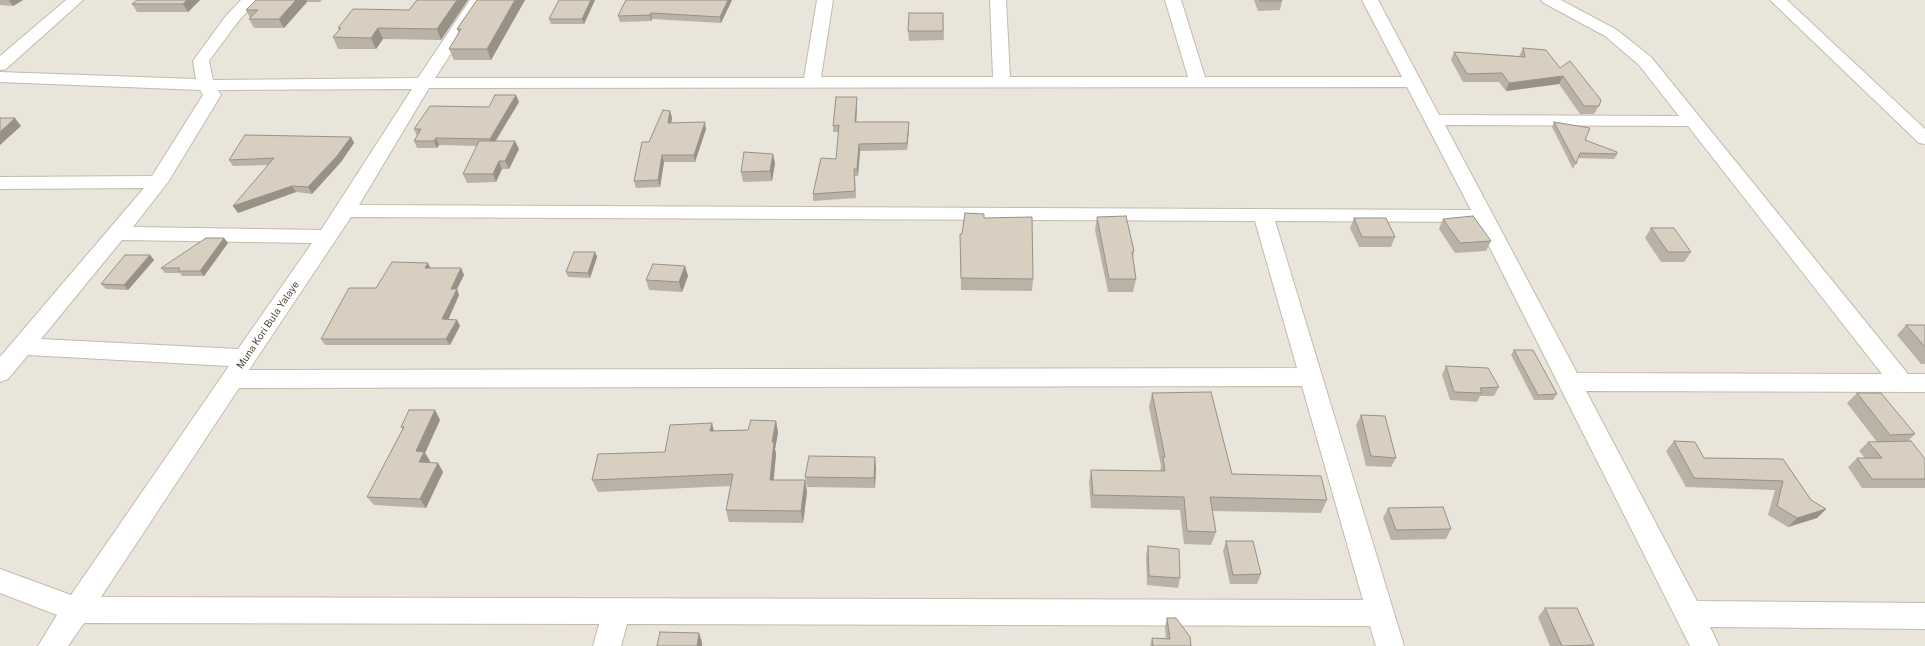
<!DOCTYPE html>
<html>
<head>
<meta charset="utf-8">
<style>
  body { margin:0 }
  canvas { display:block; background:#f6f3ec }
</style>
</head>
<body>
<canvas width="1925" height="646"></canvas>
<script>
const context = document.querySelector('canvas').getContext('2d');
context.lineJoin = 'round';
function fillPath(path, color) { context.fillStyle = color; context.fill(path, 'evenodd'); }
const shape = rows => new Path2D(rows.map(r => 'M' + r).join(''));
function stroke(path, color, width, dash) { context.strokeStyle = color; context.lineWidth = width; context.lineCap = dash ? 'butt' : 'round'; context.setLineDash(dash || []); context.stroke(path); }
function drawText(font, color, halo, rows, align = 'center') {
  context.font = font + ' "Public Sans",sans-serif'; context.lineWidth = 3; context.setLineDash([]); context.textBaseline = 'middle'; context.strokeStyle = halo; context.fillStyle = color; for (const [text, x, y, turn = 0] of rows) {
    context.save(); context.translate(x, y); context.rotate((+turn || 0) * Math.PI / 180); context.textAlign = isNaN(turn) ? turn : align; if (halo) context.strokeText(text, 0, 0); context.fillText(text, 0, 0); context.restore();
  }
}
fillPath(shape([
  [0,0,1925,0,1925,646,0,646]
]), '#eae5da');
const minor = shape([
  [66,0,83,0,6,69,0,70,0,56,66,0],
  [241,0,257,0,237,23,209,61,213,80,418,78,470,0,486,0,435,78,804,78,817,0,833,0,821,77,993,77,990,0,1006,0,1010,77,1188,77,1165,0,1181,0,1205,77,1402,77,1362,0,1378,0,1439,115,1679,116,1639,65,1605,36,1544,3,1541,0,1561,0,1617,30,1651,57,1908,374,1925,374,1925,392,1586,391,1697,601,1925,603,1925,629,1710,627,1719,646,1690,646,1477,222,1275,221,1404,646,1376,646,1370,626,627,624,621,646,593,646,599,624,84,623,68,646,38,646,57,615,0,593,0,569,71,595,229,366,28,355,8,379,0,382,0,357,144,188,0,189,0,177,152,176,203,95,200,90,0,82,0,72,196,79,193,61,225,17,241,0],
  [1407,87,1471,210,359,205,429,88,1407,87],
  [412,89,321,230,133,227,168,182,221,95,218,90,412,89],
  [1445,125,1688,126,1882,374,1577,373,1445,125],
  [351,217,1255,221,1297,368,249,370,351,217],
  [122,240,312,243,238,349,41,339,122,240],
  [1302,386,1363,600,101,597,239,388,1302,386],
  [1770,0,1787,0,1925,129,1925,144,1919,143,1770,0]
]);
stroke(minor, '#c2bbae', 2);
fillPath(minor, '#fff');
fillPath(shape([
  [0,0,23,0,13,6,0,5],
  [137,0,200,0,188,12,137,12,132,4],
  [256,0,322,0,320,2,307,2,284,28,254,28,249,19,250,18,246,10],
  [417,0,468,0,441,40,383,39,376,49,338,49,333,37,339,30,338,28,409,10],
  [477,0,525,0,491,60,454,60,449,49,459,33,457,29],
  [595,0,584,24,551,24,549,19],
  [626,0,732,0,721,23,652,19,651,21,620,22,618,16],
  [1254,0,1281,0,1282,1,1280,10,1258,11],
  [943,13,944,40,909,41,908,31],
  [1523,48,1560,68,1599,106,1594,114,1580,114,1559,84,1506,91,1499,82,1463,82,1451,60,1454,52,1519,56],
  [519,102,496,141,519,149,509,169,502,169,496,182,467,183,463,174,477,146,439,145,437,148,417,148,414,141,417,136,414,129,489,107],
  [857,104,856,122,909,129,907,150,860,151,858,176,855,176,856,198,813,201,813,194,836,159,839,132,833,132,833,126],
  [670,111,672,118,671,123,706,129,695,162,664,162,660,187,636,188,634,181,649,142],
  [1554,122,1585,140,1617,154,1614,159,1578,158,1573,169,1552,127],
  [351,137,354,143,341,162,312,194,296,192,238,213,268,165,233,166,229,160],
  [775,163,772,181,743,182,741,172],
  [1097,217,1134,251,1133,259,1136,279,1133,292,1108,292,1095,230],
  [984,218,1033,279,1032,291,961,290,960,234,962,234],
  [1354,218,1395,237,1391,247,1359,247,1350,228],
  [1443,219,1491,241,1486,251,1455,253,1439,229],
  [1651,228,1691,252,1684,262,1661,262,1645,238],
  [224,238,228,243,204,276,182,276,180,273,165,273,161,268],
  [595,252,597,257,590,278,568,277,566,272],
  [150,255,154,260,128,290,106,289,101,284],
  [685,266,688,276,682,292,649,290,646,280],
  [430,268,461,268,464,275,457,289,459,295,448,319,457,320,460,326,450,345,325,345,321,339,376,288],
  [1906,325,1925,325,1925,364,1921,364,1897,335],
  [1514,350,1557,394,1553,400,1534,400,1511,355],
  [1446,366,1499,387,1494,396,1480,396,1477,402,1450,400,1442,375],
  [1152,393,1232,474,1327,500,1321,513,1212,511,1216,532,1211,545,1184,544,1180,510,1091,508,1089,483,1091,470,1160,471,1161,466,1149,407],
  [1857,393,1915,434,1908,441,1925,459,1925,488,1862,488,1848,467,1857,458,1865,458,1859,451,1868,442,1877,442,1847,403],
  [435,410,440,420,425,453,430,461,429,463,438,463,443,472,426,508,374,505,367,497,403,430,401,427],
  [1361,415,1396,458,1391,467,1366,466,1356,425],
  [776,421,778,433,775,449,776,454,774,480,805,480,807,492,803,523,729,522,726,510,730,486,598,492,592,480,665,452,714,431,748,430],
  [1674,441,1704,458,1783,459,1811,500,1826,509,1817,518,1788,527,1768,515,1775,490,1686,487,1666,451],
  [876,467,875,488,807,487,805,477],
  [1388,508,1451,529,1446,539,1391,540,1383,518],
  [1226,541,1261,574,1257,584,1230,584,1223,551],
  [1148,546,1180,578,1178,588,1147,585,1146,556],
  [1545,608,1594,645,1593,646,1550,646,1538,617],
  [1167,618,1191,646,1150,646,1152,638,1166,638,1165,627]
]), '#bab2a6');
fillPath(shape([
  [9,0,23,0,13,6],
  [187,0,200,0,188,12,183,4],
  [296,0,306,0,307,2,284,28,279,19],
  [457,0,468,0,441,40,437,29],
  [515,0,525,0,491,60,487,49],
  [591,0,595,0,584,24,582,19],
  [728,0,732,0,721,23,720,17],
  [651,13,652,19,651,21,650,15],
  [378,28,383,39,376,49,371,38],
  [1563,76,1559,84,1506,91,1509,83],
  [516,95,519,102,492,146,490,139],
  [857,97,857,104,856,129,855,122],
  [670,111,672,118,670,130,668,123],
  [15,118,21,126,0,145,0,132],
  [705,122,706,129,695,162,694,155],
  [909,122,909,129,907,150,907,143],
  [351,137,354,143,341,162,312,194,308,187],
  [436,138,439,145,437,148,434,141],
  [515,141,519,149,509,169,505,161],
  [859,144,860,151,858,176,857,169],
  [773,154,775,163,772,181,770,171],
  [662,155,664,162,660,187,658,180],
  [499,161,502,169,496,182,493,174],
  [292,186,296,192,238,213,233,206],
  [224,238,228,243,204,276,200,271],
  [595,252,597,257,590,278,588,273],
  [150,255,154,260,128,290,124,285],
  [428,263,431,269,425,268],
  [685,266,688,276,682,292,679,282],
  [461,268,464,275,457,289,459,295,446,325,442,319,451,289],
  [457,320,460,326,450,345,446,339],
  [435,410,440,420,425,453,430,461,424,471,419,462,416,451],
  [776,421,778,433,775,449,776,454,772,492,770,480,772,442],
  [712,423,715,435,710,431],
  [875,457,876,467,875,488,874,478],
  [438,463,443,472,426,508,420,499],
  [805,480,807,492,803,523,801,511],
  [1826,509,1817,518,1788,527,1797,518],
  [699,633,702,642,702,646,697,646]
]), '#979187');
const building = shape([
  [137,0,187,0,183,4,132,4,137,0],
  [256,0,296,0,279,19,249,19,258,10,246,10,256,0],
  [417,0,457,0,437,29,378,28,371,38,333,37,341,28,338,28,353,9,409,10,417,0],
  [477,0,515,0,487,49,449,49,461,29,457,29,477,0],
  [559,0,591,0,582,19,549,19,559,0],
  [626,0,728,0,720,17,651,13,650,15,618,16,626,0],
  [1260,0,1281,0,1282,1,1260,1,1260,0],
  [909,13,943,13,943,31,908,31,909,13],
  [1523,48,1546,50,1560,68,1570,61,1601,100,1599,106,1584,106,1563,76,1509,83,1502,73,1467,74,1454,52,1525,57,1523,48],
  [495,95,516,95,490,139,436,138,434,141,414,141,421,129,414,129,430,106,489,107,495,95],
  [836,97,857,97,855,122,909,122,907,143,859,144,857,169,854,169,855,191,813,194,821,158,836,159,839,125,833,126,836,97],
  [663,110,670,111,668,123,705,122,694,155,662,155,658,180,634,181,642,142,649,142,663,110],
  [0,118,15,118,0,132,0,118],
  [1554,122,1590,128,1585,140,1617,152,1617,154,1580,153,1576,164,1554,122],
  [245,135,351,137,337,156,308,187,292,186,233,206,274,158,229,160,245,135],
  [479,141,515,141,505,161,499,161,493,174,463,174,479,141],
  [744,152,773,154,770,171,741,172,744,152],
  [965,213,984,214,984,218,1032,217,1033,279,961,278,960,234,962,234,965,213],
  [1126,216,1134,251,1132,252,1136,279,1109,279,1097,217,1126,216],
  [1473,216,1491,241,1460,243,1443,219,1473,216],
  [1354,218,1386,218,1395,237,1362,237,1354,218],
  [1651,228,1674,228,1691,252,1668,252,1651,228],
  [206,238,224,238,200,271,178,271,180,268,161,268,206,238],
  [574,252,595,252,588,273,566,272,574,252],
  [125,255,150,255,124,285,101,284,125,255],
  [392,262,428,263,425,268,461,268,451,289,457,289,442,319,457,320,446,339,321,339,349,288,376,288,392,262],
  [653,264,685,266,679,282,646,280,653,264],
  [1906,325,1925,325,1925,347,1906,325],
  [1514,350,1533,350,1557,394,1538,395,1514,350],
  [1446,366,1488,368,1499,387,1480,388,1482,393,1454,392,1446,366],
  [1211,392,1232,474,1321,476,1327,500,1210,497,1216,532,1187,531,1184,497,1093,495,1091,470,1165,471,1163,457,1165,457,1152,393,1211,392],
  [1857,393,1881,393,1915,434,1890,435,1857,393],
  [409,410,435,410,416,451,424,452,419,462,438,463,420,499,367,497,404,427,401,427,409,410],
  [1361,415,1385,416,1396,458,1371,456,1361,415],
  [751,420,776,421,772,442,774,442,770,480,805,480,801,511,726,510,733,474,592,480,598,454,665,452,670,425,712,423,710,431,748,430,751,420],
  [1674,441,1695,442,1704,458,1783,459,1811,500,1826,509,1797,518,1777,506,1783,481,1694,478,1674,441],
  [1911,441,1925,459,1925,479,1872,479,1857,458,1882,458,1868,442,1911,441],
  [809,456,875,457,874,478,805,477,809,456],
  [1443,507,1451,529,1396,530,1388,508,1443,507],
  [1226,541,1253,541,1261,574,1233,575,1226,541],
  [1148,546,1179,549,1180,578,1149,576,1148,546],
  [1545,608,1577,608,1594,645,1562,646,1545,608],
  [1167,618,1176,618,1190,637,1191,646,1153,646,1152,638,1170,639,1167,618],
  [660,632,699,633,697,646,657,646,660,632]
]);
fillPath(building, '#d8cfc1');
stroke(building, '#979187', 1);
drawText('10px', '#4b4439', '#fff', [
  ["Muna Kori Bula Yalaye",268,325,-56]
]);
</script>
</body>
</html>
